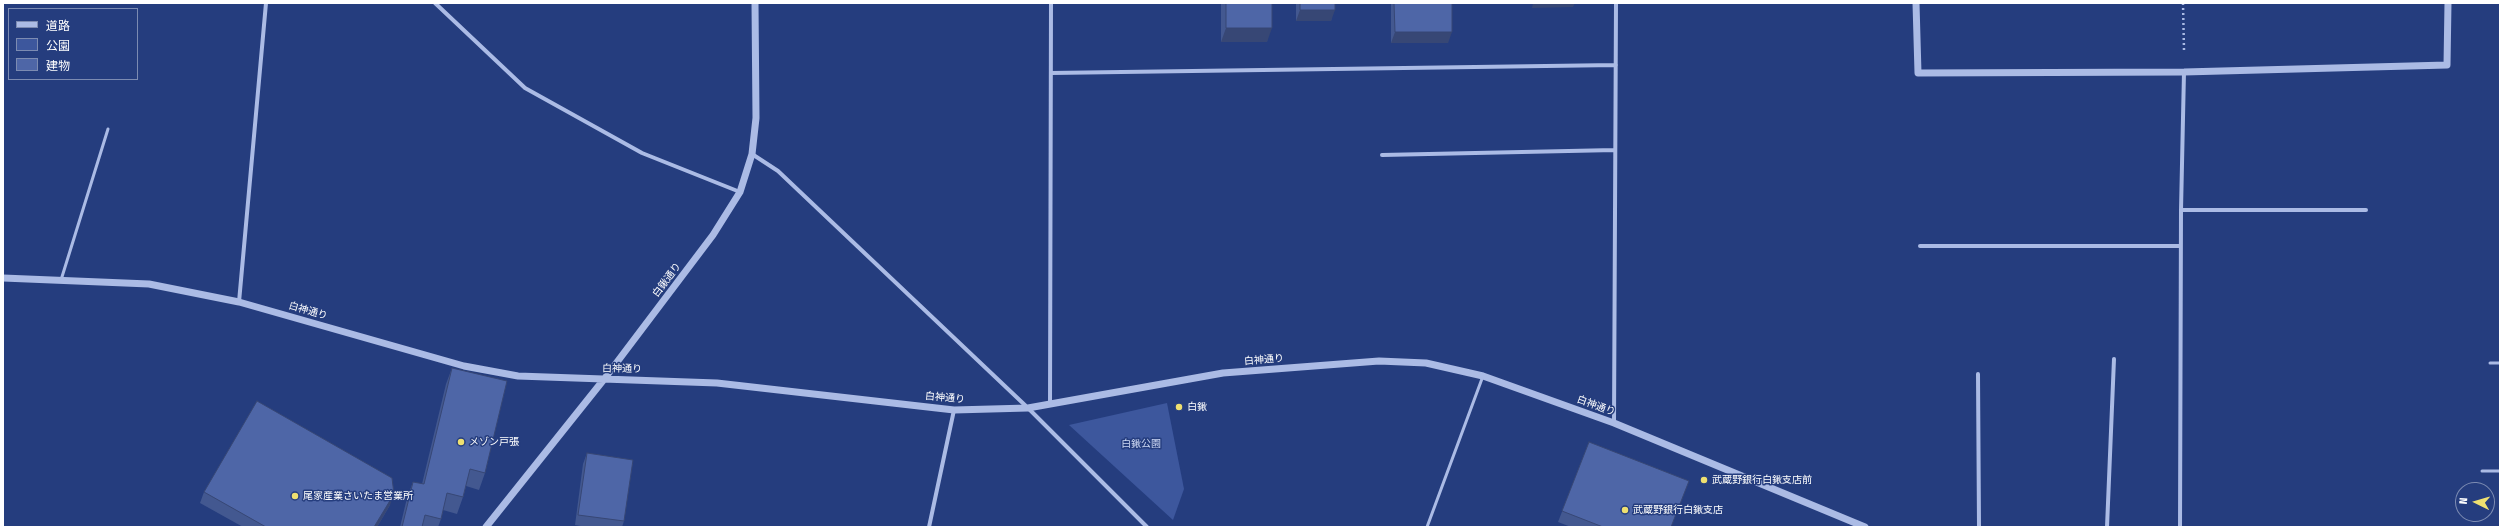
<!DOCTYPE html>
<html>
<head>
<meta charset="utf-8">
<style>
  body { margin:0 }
  #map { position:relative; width:2503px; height:530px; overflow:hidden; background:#253d7e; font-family:"Fira Sans Condensed","Noto Sans JP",sans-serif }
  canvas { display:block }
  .frame { position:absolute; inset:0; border:4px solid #fff; pointer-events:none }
  .legend { position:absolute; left:8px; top:8px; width:130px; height:72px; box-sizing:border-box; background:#253d7e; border:1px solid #7c8bb2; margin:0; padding:5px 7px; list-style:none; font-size:12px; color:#fff }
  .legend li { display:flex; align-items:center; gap:8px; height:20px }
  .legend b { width:20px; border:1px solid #7c8bb2 }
  .north { position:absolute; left:2455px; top:482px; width:40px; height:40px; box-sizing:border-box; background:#253d7e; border:1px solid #7c8bb2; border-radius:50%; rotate:275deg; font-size:11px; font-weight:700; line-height:16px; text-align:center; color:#fff }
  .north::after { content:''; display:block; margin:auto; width:14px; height:18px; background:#efe070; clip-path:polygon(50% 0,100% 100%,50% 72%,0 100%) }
</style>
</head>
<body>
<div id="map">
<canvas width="2503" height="530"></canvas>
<div class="frame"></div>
<ul class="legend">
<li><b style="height:5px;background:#abbbe5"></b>道路</li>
<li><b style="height:11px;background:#3d579d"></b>公園</li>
<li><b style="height:11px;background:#4e66a7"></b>建物</li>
</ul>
<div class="north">N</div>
</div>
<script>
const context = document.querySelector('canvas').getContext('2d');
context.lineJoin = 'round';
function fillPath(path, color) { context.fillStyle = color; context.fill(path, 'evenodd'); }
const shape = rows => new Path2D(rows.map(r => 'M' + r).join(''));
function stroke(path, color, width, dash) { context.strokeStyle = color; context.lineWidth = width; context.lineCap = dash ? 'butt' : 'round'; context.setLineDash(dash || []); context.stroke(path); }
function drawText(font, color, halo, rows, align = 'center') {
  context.font = font + ' "Fira Sans Condensed","Noto Sans JP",sans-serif'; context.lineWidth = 3; context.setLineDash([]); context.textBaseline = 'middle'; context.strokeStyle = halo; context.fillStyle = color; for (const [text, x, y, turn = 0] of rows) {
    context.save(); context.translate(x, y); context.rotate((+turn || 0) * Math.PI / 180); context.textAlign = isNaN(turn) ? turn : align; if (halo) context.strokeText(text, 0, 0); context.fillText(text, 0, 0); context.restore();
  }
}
fillPath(shape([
  [1167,403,1184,489,1173,520,1069,425]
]), '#3d579d');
stroke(shape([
  [2183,3,2184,50]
]), '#abbbe5', 2.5, [2, 3]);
stroke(shape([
  [61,280,108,129],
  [2490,363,2500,363],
  [2482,471,2500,471],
  [1427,527,1483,376]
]), '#abbbe5', 3);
stroke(shape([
  [435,3,525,88,642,153,740,192],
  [1051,73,1616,65],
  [752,154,778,171,1028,408,1147,527],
  [1382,155,1615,150],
  [2181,210,2366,210],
  [1920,246,2180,246],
  [239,302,266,3],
  [1978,374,1979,527],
  [1050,405,1051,3],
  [1614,423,1616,3],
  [929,527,954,410],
  [2107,527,2114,359],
  [2180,527,2181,210,2184,72]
]), '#abbbe5', 4);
stroke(shape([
  [1916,3,1918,73,2184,72,2447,65,2448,3],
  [3,278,149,284,239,302,464,366,518,376,717,383,954,410,1028,408,1223,373,1379,361,1426,363,1483,376,1614,423,1865,527],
  [486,527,605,378,713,235,740,192,752,154,756,118,755,3]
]), '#abbbe5', 7);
fillPath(shape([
  [1221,3,1272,3,1267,42,1221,42],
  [1296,3,1335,3,1331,21,1296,21],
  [1391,3,1452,3,1448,43,1391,43],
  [452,368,485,473,479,490,466,486,463,497,457,514,443,510,441,519,438,527,400,527,407,498,413,482,422,484,446,384],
  [1589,442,1671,527,1571,527,1558,522],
  [587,453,624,521,622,527,586,527,575,525,583,464],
  [204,492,390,505,377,527,243,527,200,503]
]), '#435890');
fillPath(shape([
  [1533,3,1575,3,1573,7,1532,8],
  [1300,10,1335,10,1331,21,1296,21],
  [1226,28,1272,28,1267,42,1221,42],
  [1395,32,1452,32,1448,43,1391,43],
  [394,494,390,505,377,527,374,527]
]), '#374775');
const building = shape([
  [1226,3,1272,3,1272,28,1226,28,1226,3],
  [1300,3,1335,3,1335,10,1300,10,1300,3],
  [1394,3,1452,3,1452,32,1395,32,1394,3],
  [452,368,507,381,485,473,470,469,463,497,447,493,441,519,425,515,422,527,402,527,413,482,424,484,452,368],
  [257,401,392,478,394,494,374,527,266,527,204,492,257,401],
  [1589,442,1689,481,1671,527,1603,527,1562,511,1589,442],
  [587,453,633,460,624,521,578,515,587,453]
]);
fillPath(building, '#4e66a7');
stroke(building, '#374775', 1);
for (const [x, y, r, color] of [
  [1179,407,4,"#efe070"],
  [461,442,4,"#efe070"],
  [1704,480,4,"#efe070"],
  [295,496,4,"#efe070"],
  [1625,510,4,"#efe070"]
]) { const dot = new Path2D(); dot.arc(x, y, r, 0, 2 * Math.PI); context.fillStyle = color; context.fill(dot); stroke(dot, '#253d7e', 1.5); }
drawText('10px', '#fff', '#253d7e', [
  ["白鍬通り",667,280,-53],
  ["白神通り",308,311,16],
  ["白神通り",1264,360,-5],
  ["白神通り",622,369,1],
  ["白神通り",945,398,5],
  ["白神通り",1596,406,20]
]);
drawText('10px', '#fff', '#253d7e', [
  ["白鍬",1187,407],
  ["メゾン戸張",469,442],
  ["武蔵野銀行白鍬支店前",1712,480],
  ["尾家産業さいたま営業所",303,496],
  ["武蔵野銀行白鍬支店",1633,510]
], 'left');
drawText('10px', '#ced9f4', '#253d7e', [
  ["白鍬公園",1141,444]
]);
</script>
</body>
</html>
